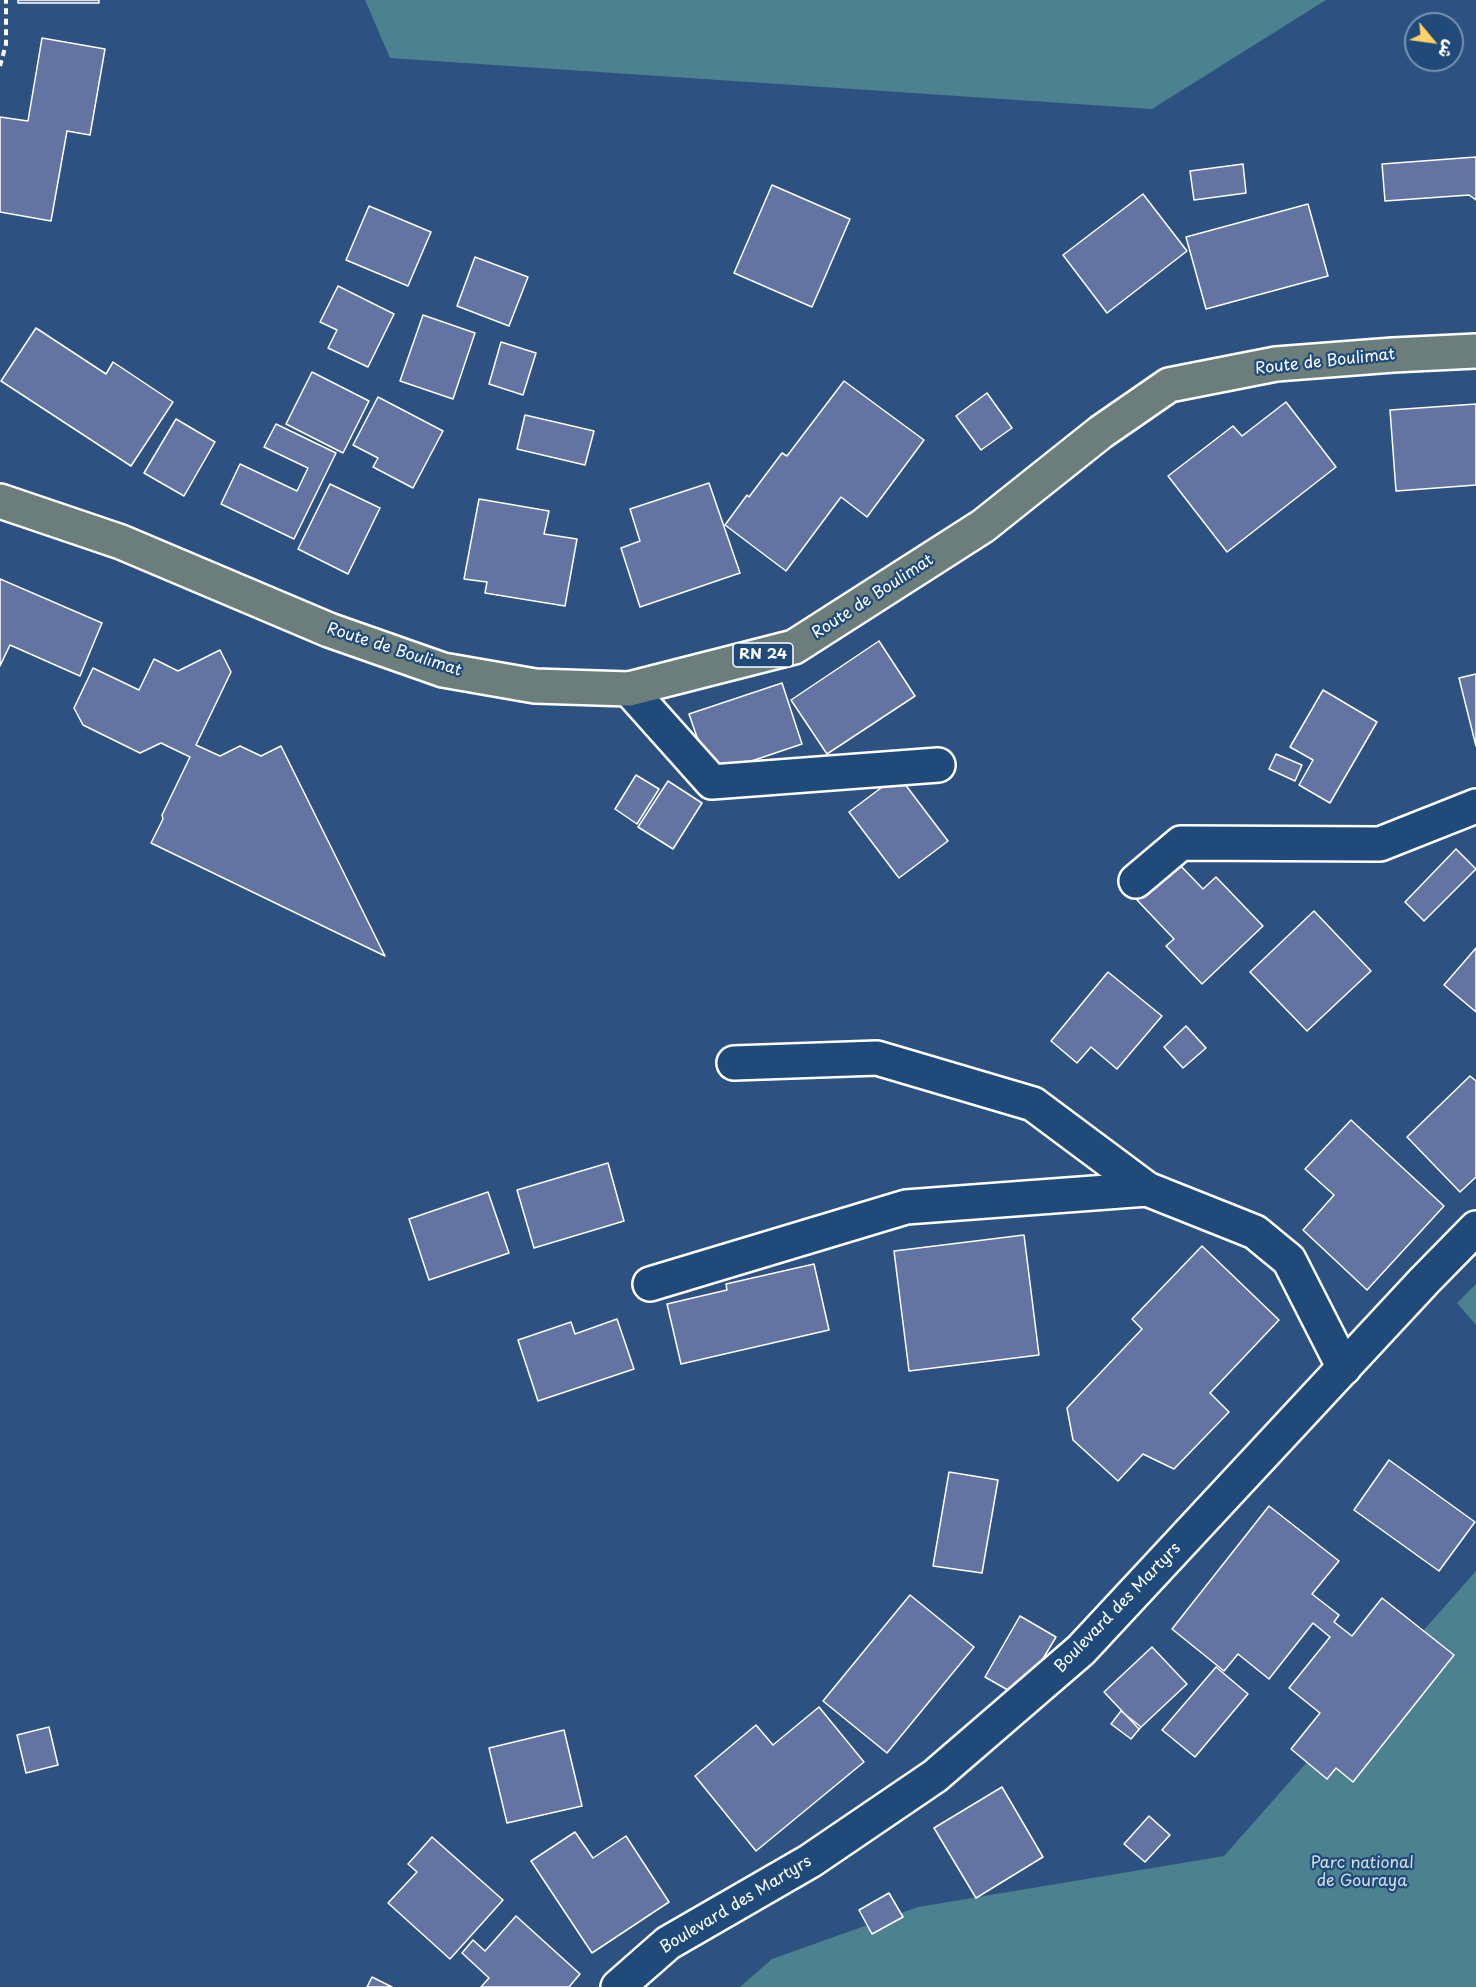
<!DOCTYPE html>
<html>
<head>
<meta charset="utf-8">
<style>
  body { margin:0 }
  #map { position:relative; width:1476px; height:1987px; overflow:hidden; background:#2d5282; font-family:"Playpen Sans","Playpen Sans Arabic",sans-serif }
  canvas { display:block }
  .north { position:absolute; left:1404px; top:12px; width:60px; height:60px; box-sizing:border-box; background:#1f4a7a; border:2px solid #7992af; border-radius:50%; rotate:119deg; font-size:16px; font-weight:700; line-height:24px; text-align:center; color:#fff }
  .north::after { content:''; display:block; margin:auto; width:21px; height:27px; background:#ffd166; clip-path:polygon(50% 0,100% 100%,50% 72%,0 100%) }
</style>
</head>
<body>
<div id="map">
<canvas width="1476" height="1987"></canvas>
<div class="north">ش</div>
</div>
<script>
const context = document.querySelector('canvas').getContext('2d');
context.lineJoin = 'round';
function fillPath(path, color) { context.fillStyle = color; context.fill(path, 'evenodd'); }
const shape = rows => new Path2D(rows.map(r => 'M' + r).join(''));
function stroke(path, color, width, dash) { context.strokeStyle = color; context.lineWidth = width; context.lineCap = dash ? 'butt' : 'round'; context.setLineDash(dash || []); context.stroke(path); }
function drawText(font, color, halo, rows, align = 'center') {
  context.font = font + ' "Playpen Sans",sans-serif'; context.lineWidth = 4.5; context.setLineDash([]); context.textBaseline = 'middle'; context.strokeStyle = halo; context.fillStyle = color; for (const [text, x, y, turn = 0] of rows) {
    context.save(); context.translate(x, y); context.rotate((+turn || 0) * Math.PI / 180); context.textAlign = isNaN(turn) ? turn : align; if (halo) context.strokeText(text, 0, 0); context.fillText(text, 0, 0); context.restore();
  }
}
fillPath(shape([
  [365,0,1326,0,1152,109,390,58],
  [1476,1284,1476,1325,1457,1303],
  [1476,1571,1476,1987,740,1987,772,1959,918,1907,1224,1856]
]), '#4c818f');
const building = shape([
  [18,0,99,0,99,3,18,3,18,0],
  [42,38,105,49,90,135,67,131,51,221,0,212,0,117,28,121,42,38],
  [1476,157,1476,200,1469,195,1385,201,1382,164,1476,157],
  [1243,164,1246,193,1194,200,1190,171,1243,164],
  [772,185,850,219,812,307,734,273,772,185],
  [1143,194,1187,251,1107,313,1063,255,1143,194],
  [1308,204,1328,276,1206,309,1186,237,1308,204],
  [369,206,431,232,408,286,346,260,369,206],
  [475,257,528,277,509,326,457,306,475,257],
  [338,286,394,314,368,367,328,348,337,330,320,322,338,286],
  [423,315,475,333,453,399,400,381,423,315],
  [36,328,106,374,113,362,173,402,131,466,1,381,36,328],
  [501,342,536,353,523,395,489,384,501,342],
  [312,372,369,401,343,453,286,424,312,372],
  [844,381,924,440,867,517,841,497,786,571,725,525,747,495,749,497,782,453,787,456,844,381],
  [987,393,1012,428,981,450,956,416,987,393],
  [378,397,443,431,413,488,373,467,378,458,353,445,378,397],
  [1286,402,1336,467,1227,552,1168,476,1233,426,1242,436,1286,402],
  [1476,404,1476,485,1396,491,1390,410,1476,404],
  [525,415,594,431,585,465,517,449,525,415],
  [176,419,215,442,184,496,144,473,176,419],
  [276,424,336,453,294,539,221,504,240,464,297,491,308,468,264,447,276,424],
  [709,483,740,573,640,607,621,548,640,541,630,509,709,483],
  [330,484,380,508,348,574,298,549,330,484],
  [479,499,549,511,544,534,577,539,565,606,485,593,487,582,464,579,479,499],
  [0,579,102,623,80,676,10,645,0,666,0,579],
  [879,641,915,696,827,754,791,700,879,641],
  [220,650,231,672,196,745,220,756,240,746,261,756,281,746,385,956,151,843,163,819,162,815,190,757,161,743,140,753,83,725,74,708,93,668,139,690,154,659,178,671,220,650],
  [1476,674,1476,746,1459,678,1476,674],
  [782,683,802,744,710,775,689,714,782,683],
  [1323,690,1377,722,1330,803,1299,785,1313,760,1290,747,1323,690],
  [1276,754,1302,765,1295,781,1269,769,1276,754],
  [636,775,659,789,637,824,615,809,636,775],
  [898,775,948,841,899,878,849,812,898,775],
  [668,781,702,803,673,849,638,827,668,781],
  [1456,849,1476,869,1424,921,1405,902,1456,849],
  [1177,862,1203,889,1216,877,1263,926,1202,984,1166,946,1174,939,1137,900,1177,862],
  [1314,911,1371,971,1307,1031,1250,972,1314,911],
  [1476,948,1476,1012,1444,985,1476,948],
  [1108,972,1162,1016,1117,1069,1091,1047,1077,1063,1051,1041,1108,972],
  [1186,1026,1206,1048,1183,1068,1164,1047,1186,1026],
  [1470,1076,1476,1081,1476,1177,1460,1192,1407,1137,1470,1076],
  [1351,1120,1444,1206,1367,1290,1303,1230,1334,1195,1305,1169,1351,1120],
  [608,1163,624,1221,534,1248,517,1190,608,1163],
  [488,1192,509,1253,429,1280,409,1219,488,1192],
  [1024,1235,1039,1355,909,1371,894,1251,1024,1235],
  [1202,1246,1279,1320,1210,1393,1229,1412,1174,1469,1143,1454,1118,1481,1073,1440,1067,1408,1142,1329,1132,1319,1202,1246],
  [814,1264,829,1330,681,1364,667,1304,727,1290,726,1284,814,1264],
  [617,1319,634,1369,538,1401,518,1340,571,1322,575,1334,617,1319],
  [1389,1460,1475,1522,1439,1571,1354,1510,1389,1460],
  [949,1472,998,1480,982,1573,933,1566,949,1472],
  [1269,1506,1339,1561,1312,1594,1339,1615,1334,1622,1352,1636,1382,1598,1454,1655,1353,1782,1336,1768,1327,1779,1291,1749,1320,1713,1289,1688,1330,1637,1313,1623,1269,1679,1238,1654,1224,1671,1172,1629,1269,1506],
  [910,1595,974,1647,887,1753,823,1701,910,1595],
  [1020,1616,1056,1637,1020,1697,985,1677,1020,1616],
  [1152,1647,1187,1684,1139,1729,1104,1692,1152,1647],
  [1216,1667,1248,1694,1195,1757,1162,1730,1216,1667],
  [819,1707,864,1762,756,1851,695,1776,756,1725,773,1745,819,1707],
  [1121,1711,1141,1727,1131,1739,1111,1724,1121,1711],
  [49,1727,58,1765,26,1773,17,1735,49,1727],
  [564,1730,582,1806,507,1823,489,1748,564,1730],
  [1002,1787,1043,1857,976,1898,934,1828,1002,1787],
  [1149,1816,1170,1835,1145,1862,1124,1844,1149,1816],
  [575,1832,593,1858,626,1836,669,1902,592,1953,531,1861,575,1832],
  [432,1837,503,1900,450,1959,388,1903,417,1872,408,1864,432,1837],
  [889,1893,903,1917,872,1934,859,1910,889,1893],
  [516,1916,580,1974,569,1987,481,1987,489,1978,462,1953,473,1940,485,1951,516,1916],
  [372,1977,392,1987,367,1987,372,1977]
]);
fillPath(building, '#6374a3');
stroke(building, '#fff', 1.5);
const minor = shape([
  [629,689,712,782,938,765],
  [1136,881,1181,843,1380,844,1476,806],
  [734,1063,877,1058,1033,1104,1147,1189,1255,1232,1289,1260,1344,1368],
  [650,1284,906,1207,1147,1189]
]);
const secondary = shape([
  [618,1987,668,1943,810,1861,935,1776,1081,1650,1425,1280,1476,1228]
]);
const primary = shape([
  [0,501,121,542,329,630,443,670,535,686,629,689,794,647,983,526,1101,432,1169,385,1276,364,1393,355,1476,351]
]);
stroke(minor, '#fff', 38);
stroke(secondary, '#fff', 38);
stroke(primary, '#fff', 38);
stroke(shape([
  [0,66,6,44,6,0]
]), '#fff', 4, [6, 4.5]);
stroke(minor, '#1f4a7a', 33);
stroke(secondary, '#1f4a7a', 33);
stroke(primary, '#6c7e7c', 33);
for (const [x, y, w] of [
  [763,655,60]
]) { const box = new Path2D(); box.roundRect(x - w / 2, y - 12, w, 24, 4.5); context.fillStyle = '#1f4a7a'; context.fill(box); stroke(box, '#fff', 1.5); }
drawText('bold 15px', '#fff', null, [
  ["RN 24",763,655]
]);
drawText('16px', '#fff', '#1f4a7a', [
  ["Route de Boulimat",1325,362,-6],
  ["Route de Boulimat",873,597,-33],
  ["Route de Boulimat",394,650,18],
  ["Boulevard des Martyrs",1118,1608,-46],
  ["Boulevard des Martyrs",736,1905,-31]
]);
drawText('16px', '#d2e0e3', '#1f4a7a', [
  ["Parc national",1362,1864],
  ["de Gouraya",1362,1882]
]);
</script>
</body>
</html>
